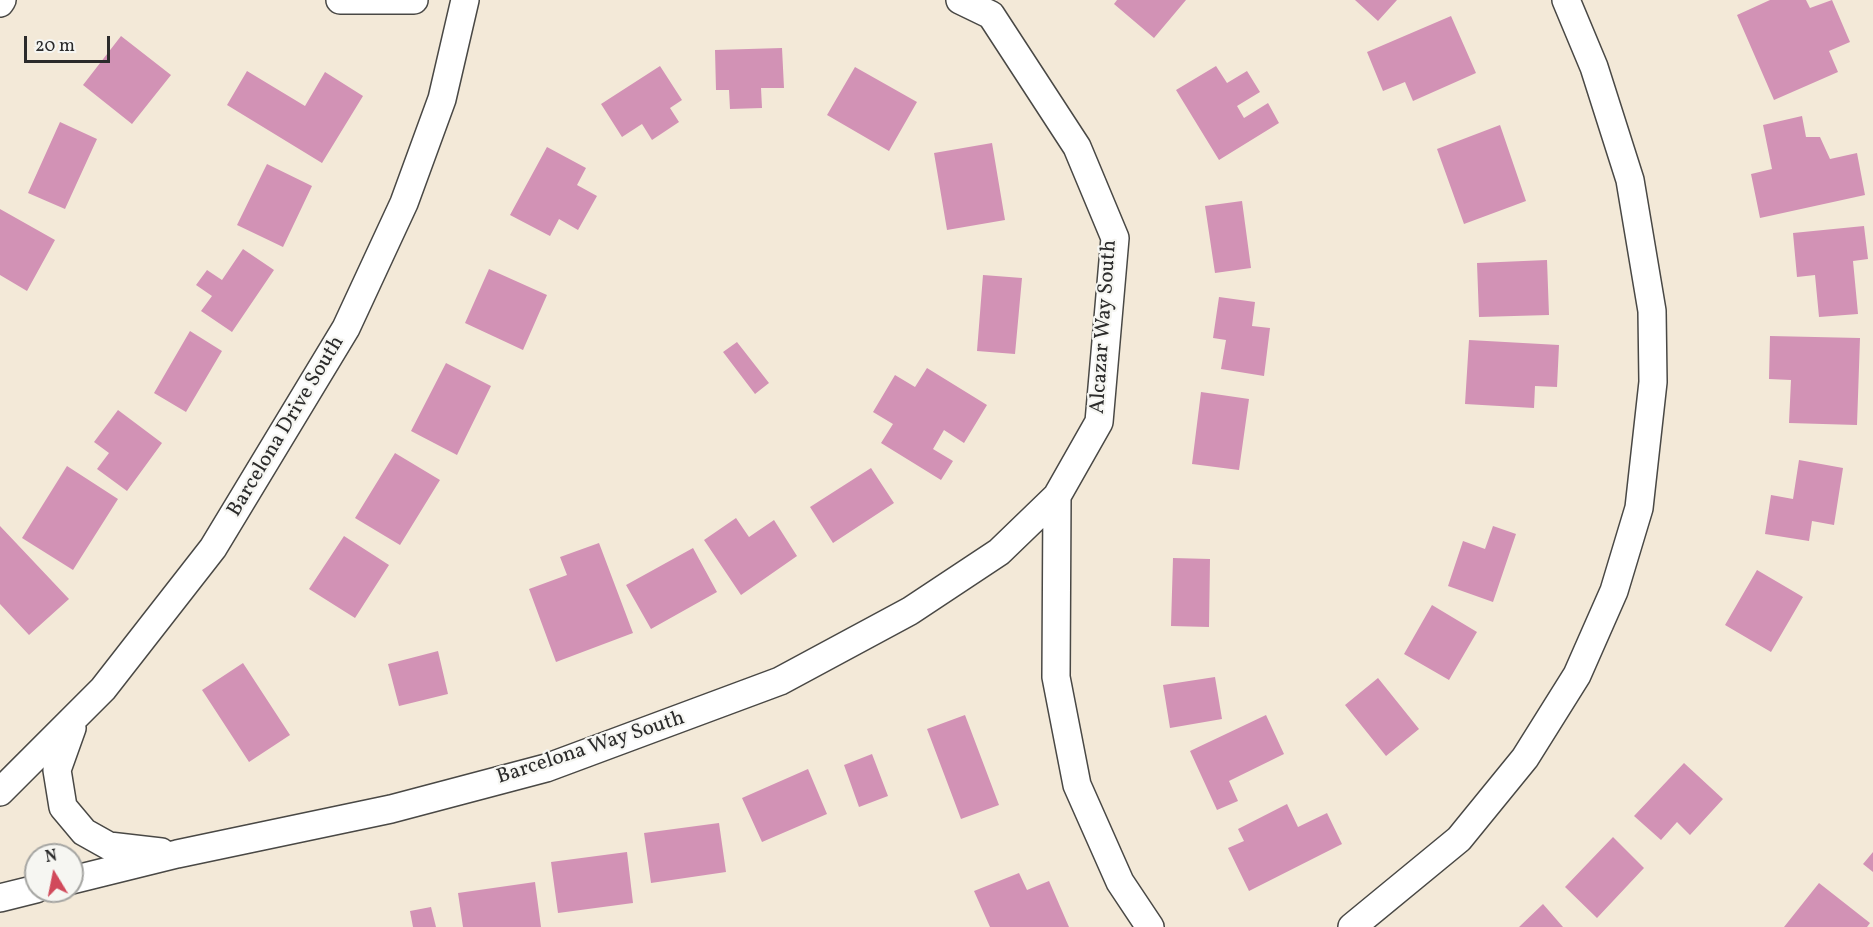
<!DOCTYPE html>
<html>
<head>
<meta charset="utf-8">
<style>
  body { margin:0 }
  #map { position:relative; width:1873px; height:927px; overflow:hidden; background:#f3e9d8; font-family:Vollkorn,serif }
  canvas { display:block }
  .north { position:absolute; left:24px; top:843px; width:60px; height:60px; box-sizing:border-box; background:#f6f6f2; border:2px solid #a5a5a2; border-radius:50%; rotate:350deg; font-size:16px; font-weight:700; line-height:24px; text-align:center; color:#2b2b2b }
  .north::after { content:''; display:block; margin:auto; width:21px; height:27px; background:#d1495b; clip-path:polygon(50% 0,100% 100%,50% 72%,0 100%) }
  .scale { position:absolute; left:24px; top:36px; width:86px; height:27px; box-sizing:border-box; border:3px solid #2b2b2b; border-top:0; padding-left:8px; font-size:18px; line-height:21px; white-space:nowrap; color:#2b2b2b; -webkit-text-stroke:4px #f6f6f2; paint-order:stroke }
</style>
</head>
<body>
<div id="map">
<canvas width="1873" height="927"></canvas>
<div class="north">N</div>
<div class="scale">20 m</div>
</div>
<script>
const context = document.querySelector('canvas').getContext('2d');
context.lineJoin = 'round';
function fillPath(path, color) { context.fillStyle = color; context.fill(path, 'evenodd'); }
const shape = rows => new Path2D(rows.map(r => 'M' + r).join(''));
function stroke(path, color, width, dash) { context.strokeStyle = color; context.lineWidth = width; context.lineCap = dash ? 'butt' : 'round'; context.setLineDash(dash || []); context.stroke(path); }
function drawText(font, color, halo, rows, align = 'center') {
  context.font = font + ' Vollkorn,serif'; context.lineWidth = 4.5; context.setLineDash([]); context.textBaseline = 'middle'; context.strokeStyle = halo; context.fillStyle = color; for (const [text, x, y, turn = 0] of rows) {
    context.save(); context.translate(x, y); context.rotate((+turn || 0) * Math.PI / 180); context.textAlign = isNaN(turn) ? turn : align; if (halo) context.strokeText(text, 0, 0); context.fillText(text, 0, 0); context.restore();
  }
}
fillPath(shape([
  [1117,0,1186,0,1154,38,1114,4],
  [1355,0,1397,0,1378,21],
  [1770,0,1806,0,1810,8,1832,0,1850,42,1829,51,1838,72,1774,100,1737,15],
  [1451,16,1476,73,1413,101,1405,82,1383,91,1367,52],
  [121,36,171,75,132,124,83,85],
  [782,48,784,88,761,88,762,108,730,109,729,90,716,90,715,50],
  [660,66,682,100,670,108,679,122,652,140,642,124,622,137,601,104],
  [1216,66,1227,83,1247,71,1260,92,1237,106,1244,118,1268,103,1279,123,1219,160,1176,90],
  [855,67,917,102,889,151,827,115],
  [247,71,305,106,325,72,363,96,322,163,227,105],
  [1802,116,1806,137,1820,137,1830,159,1857,153,1865,195,1760,218,1751,174,1772,169,1763,125],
  [60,122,97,139,65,209,28,193],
  [1500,125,1526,201,1464,224,1437,149],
  [992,143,1005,220,947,230,934,153],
  [547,147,586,168,577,185,597,196,578,230,559,219,550,236,510,215],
  [267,164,312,186,283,247,237,225],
  [1242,201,1251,268,1215,273,1205,206],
  [0,209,55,240,27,291,0,275],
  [1864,226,1868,259,1853,261,1858,314,1819,317,1815,275,1797,277,1793,233],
  [243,249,274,270,232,332,201,311,212,296,196,285,207,270,222,280],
  [1547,260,1549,315,1479,317,1477,263],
  [489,269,547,295,523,350,465,323],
  [983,275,1022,278,1015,354,977,351],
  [1219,297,1255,302,1252,326,1270,328,1264,376,1221,369,1226,340,1213,338],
  [190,331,222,351,186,412,154,393],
  [1770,336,1860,338,1857,425,1789,423,1791,380,1769,379],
  [1469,340,1559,345,1557,387,1535,386,1534,408,1465,404],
  [737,342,769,383,755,394,723,352],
  [446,363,491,386,457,455,411,431],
  [927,368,987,405,964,443,944,430,933,449,953,461,941,480,881,443,893,424,873,412,895,375,915,387],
  [1201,392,1249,399,1239,470,1192,464],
  [118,410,162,443,127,491,97,469,109,453,94,442],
  [395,453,440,480,400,545,355,518],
  [1799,460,1843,468,1834,525,1812,521,1809,541,1765,534,1771,495,1793,499],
  [67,466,118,499,73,570,22,538],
  [871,468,894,503,833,543,810,507],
  [736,518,749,537,774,520,797,556,741,595,704,540],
  [0,526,69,599,29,635,0,604],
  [1493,526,1516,534,1493,602,1448,586,1463,541,1485,549],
  [344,536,389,565,355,618,309,589],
  [599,543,633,633,556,662,529,589,567,575,560,557],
  [693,548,717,592,651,629,626,585],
  [1173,558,1210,559,1209,627,1171,626],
  [1757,570,1803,597,1771,652,1725,625],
  [1432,605,1477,632,1449,680,1404,654],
  [438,651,448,694,399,706,388,664],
  [243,663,290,735,249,762,202,690],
  [1215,677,1222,719,1170,728,1163,685],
  [1378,678,1419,729,1386,756,1345,705],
  [965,715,999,805,961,819,927,729],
  [1266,715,1284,754,1229,781,1238,801,1217,810,1190,751],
  [872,754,888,796,859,807,844,765],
  [1684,763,1723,799,1690,835,1677,822,1661,840,1634,816],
  [808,769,827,814,762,842,742,798],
  [1287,804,1298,827,1327,813,1342,844,1249,891,1228,848,1244,841,1238,829],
  [719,823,726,872,651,883,644,833],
  [1613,837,1644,868,1597,918,1565,887],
  [627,852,633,903,558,913,551,862],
  [1873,852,1873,872,1863,864],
  [1019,873,1027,890,1049,881,1069,927,990,927,974,891],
  [535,882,541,927,463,927,458,893],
  [1819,883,1870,923,1867,927,1784,927],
  [1543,904,1563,927,1519,927],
  [431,907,436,927,413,927,410,911]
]), '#d292b5');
const minor = shape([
  [340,0,414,0],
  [960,0,991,15,1077,147,1115,238,1099,422,1057,496,1056,677,1077,785,1120,882,1150,927],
  [0,3,2,0],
  [72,728,57,770,63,807,84,832,109,846,161,852],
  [0,792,103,689,213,548,346,328,404,203,442,99,465,0],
  [72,880,177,854,391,809,546,768,780,681,910,611,999,552,1057,496],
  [0,898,36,889],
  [1352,927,1459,839,1525,758,1577,675,1614,591,1639,508,1653,382,1652,311,1630,180,1594,67,1566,0]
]);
stroke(minor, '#494845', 30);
stroke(minor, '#fff', 27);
drawText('21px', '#2b2b2b', '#f6f6f2', [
  ["Alcazar Way South",1105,327,-86],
  ["Barcelona Drive South",287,427,-59],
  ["Barcelona Way South",591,749,-18]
]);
</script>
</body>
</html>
